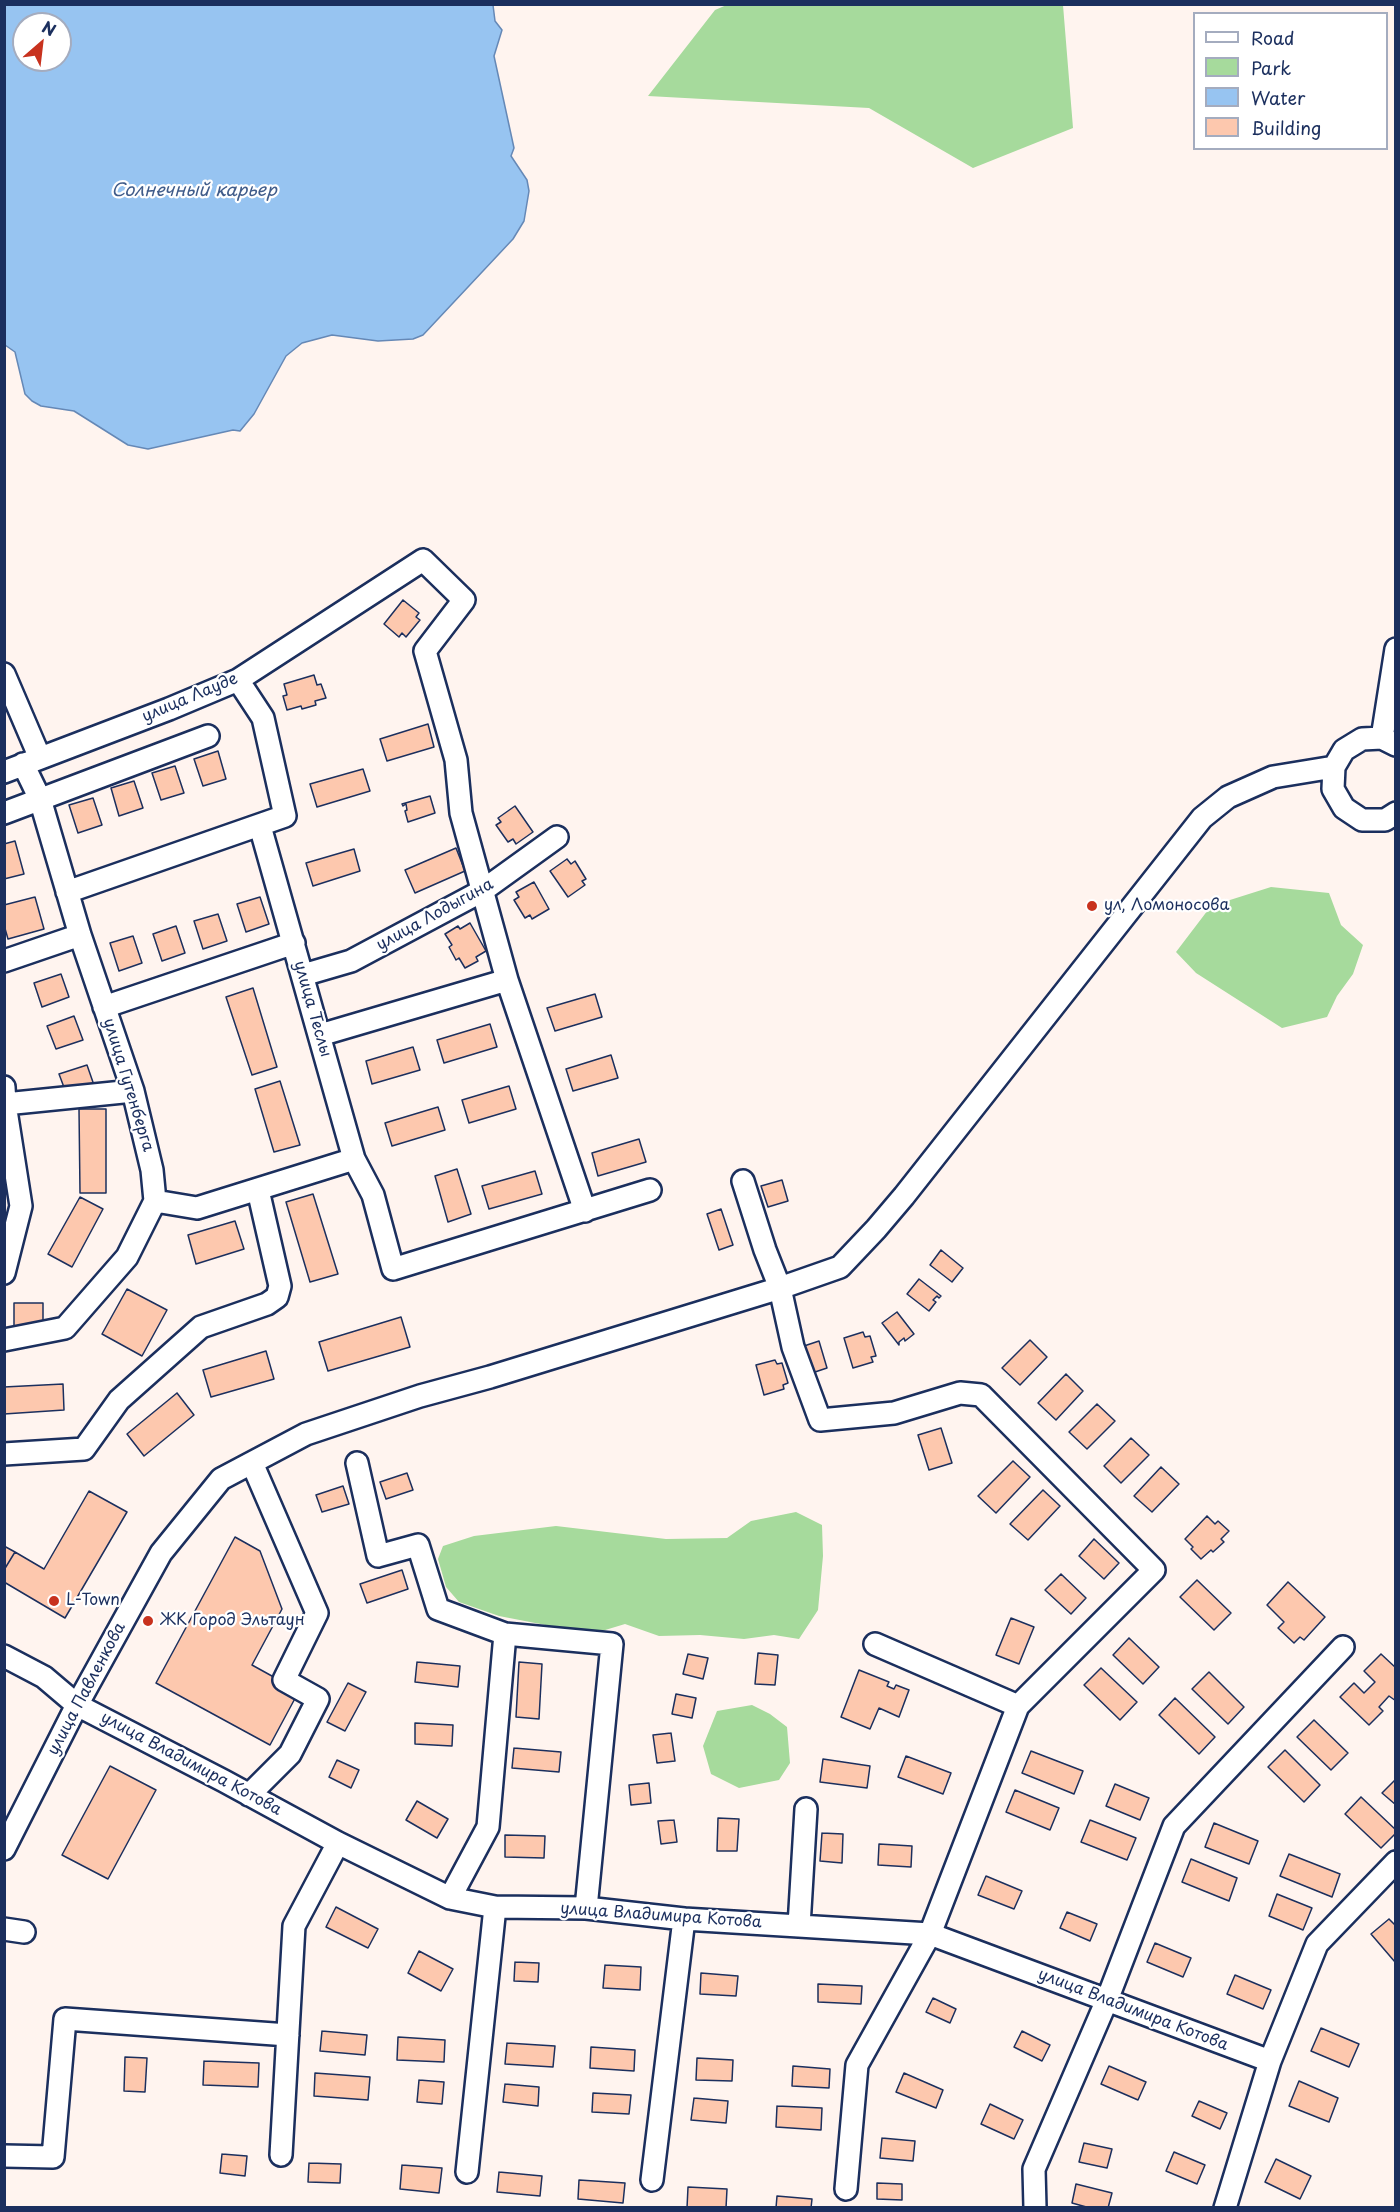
<!DOCTYPE html>
<html>
<head>
<meta charset="utf-8">
<style>
  body { margin:0 }
  #map { position:relative; width:1400px; height:2212px; overflow:hidden; background:#fff4ef; font-family:"Playpen Sans",sans-serif }
  canvas { display:block }
  .frame { position:absolute; inset:0; border:6px solid #1b2f5e; pointer-events:none }
  .legend { position:absolute; left:1193px; top:12px; width:195px; height:138px; box-sizing:border-box; background:#fff; border:2px solid #a4acbf; margin:0; padding:8px 10px; list-style:none; font-size:18px; color:#1b2f5e }
  .legend li { display:flex; align-items:center; gap:12px; height:30px }
  .legend b { width:30px; border:2px solid #a4acbf }
  .north { position:absolute; left:12px; top:12px; width:60px; height:60px; box-sizing:border-box; background:#fff; border:2px solid #a4acbf; border-radius:50%; rotate:28deg; font-size:16px; font-weight:700; line-height:24px; text-align:center; color:#1b2f5e }
  .north::after { content:''; display:block; margin:auto; width:21px; height:27px; background:#c8321e; clip-path:polygon(50% 0,100% 100%,50% 72%,0 100%) }
</style>
</head>
<body>
<div id="map">
<canvas width="1400" height="2212"></canvas>
<div class="frame"></div>
<ul class="legend">
<li><b style="height:8px;background:#fff"></b>Road</li>
<li><b style="height:16px;background:#a6da9c"></b>Park</li>
<li><b style="height:16px;background:#97c4f1"></b>Water</li>
<li><b style="height:16px;background:#fdc8ae"></b>Building</li>
</ul>
<div class="north">N</div>
</div>
<script>
const context = document.querySelector('canvas').getContext('2d');
context.lineJoin = 'round';
function fillPath(path, color) { context.fillStyle = color; context.fill(path, 'evenodd'); }
const shape = rows => new Path2D(rows.map(r => 'M' + r).join(''));
function stroke(path, color, width, dash) { context.strokeStyle = color; context.lineWidth = width; context.lineCap = dash ? 'butt' : 'round'; context.setLineDash(dash || []); context.stroke(path); }
function drawText(font, color, halo, rows, align = 'center') {
  context.font = font + ' "Playpen Sans",sans-serif'; context.lineWidth = 4.5; context.setLineDash([]); context.textBaseline = 'middle'; context.strokeStyle = halo; context.fillStyle = color; for (const [text, x, y, turn = 0] of rows) {
    context.save(); context.translate(x, y); context.rotate((+turn || 0) * Math.PI / 180); context.textAlign = isNaN(turn) ? turn : align; if (halo) context.strokeText(text, 0, 0); context.fillText(text, 0, 0); context.restore();
  }
}
fillPath(shape([
  [729,4,1063,5,1073,128,973,168,869,108,648,96,715,10],
  [1271,887,1329,893,1341,925,1363,945,1353,974,1337,996,1327,1017,1282,1028,1196,973,1176,952,1211,906],
  [796,1512,822,1525,823,1556,818,1610,799,1639,774,1635,744,1639,700,1635,659,1636,625,1624,592,1634,499,1616,459,1602,446,1587,438,1559,443,1546,474,1536,556,1526,666,1539,727,1538,751,1521],
  [752,1705,770,1714,787,1727,790,1763,779,1780,739,1788,711,1774,703,1746,717,1711]
]), '#a6da9c');
const water = shape([
  [4,5,493,5,495,21,502,30,494,56,514,148,511,156,527,180,529,191,524,221,513,239,423,335,413,339,378,341,332,335,302,343,286,356,254,414,240,431,233,430,148,449,128,445,74,411,41,406,32,401,25,394,15,352,5,345,4,5],
  [24,24,60,24,60,60,24,60,24,24]
]);
fillPath(water, '#97c4f1');
stroke(water, '#6588b6', 1.5);
const building = shape([
  [403,600,419,613,416,617,420,620,406,637,402,633,399,637,384,624,403,600],
  [314,675,317,685,321,684,326,698,315,701,316,705,302,709,301,706,287,710,283,696,287,695,284,684,314,675],
  [428,724,434,747,387,761,380,739,428,724],
  [218,751,226,779,203,786,194,759,218,751],
  [175,766,184,793,161,800,152,773,175,766],
  [363,769,370,791,317,807,310,784,363,769],
  [134,781,143,808,119,816,111,788,134,781],
  [430,796,435,813,408,822,405,811,407,810,406,804,403,806,402,804,430,796],
  [93,798,102,825,78,833,69,805,93,798],
  [515,806,533,832,516,844,513,839,508,842,496,825,501,822,498,818,515,806],
  [15,841,24,874,4,879,4,844,15,841],
  [456,848,465,871,415,893,405,870,456,848],
  [354,849,360,871,313,886,306,863,354,849],
  [567,859,571,864,575,861,586,879,582,881,585,885,568,897,550,871,567,859],
  [534,882,549,909,532,919,530,915,525,918,514,900,519,897,516,892,534,882],
  [35,897,44,929,8,939,4,925,4,905,35,897],
  [260,897,269,924,246,932,237,904,260,897],
  [218,914,227,941,203,949,194,921,218,914],
  [470,923,486,951,476,957,478,961,465,968,459,958,456,960,449,947,452,945,445,934,458,926,460,929,470,923],
  [176,926,185,953,162,961,153,934,176,926],
  [133,936,142,963,119,971,110,943,133,936],
  [61,974,69,997,42,1007,34,983,61,974],
  [253,988,277,1067,252,1075,226,997,253,988],
  [595,994,602,1017,555,1031,547,1008,595,994],
  [74,1016,83,1040,56,1049,47,1026,74,1016],
  [490,1024,497,1047,444,1063,437,1040,490,1024],
  [413,1047,420,1070,372,1084,366,1061,413,1047],
  [611,1055,618,1078,573,1091,566,1069,611,1055],
  [87,1065,95,1088,68,1098,59,1074,87,1065],
  [280,1081,300,1145,274,1152,255,1089,280,1081],
  [509,1086,516,1109,469,1123,462,1100,509,1086],
  [438,1107,445,1130,392,1146,385,1123,438,1107],
  [79,1109,106,1109,106,1193,80,1193,79,1109],
  [639,1139,646,1162,598,1176,592,1153,639,1139],
  [457,1169,471,1214,448,1222,435,1176,457,1169],
  [535,1171,542,1194,489,1209,482,1186,535,1171],
  [782,1180,788,1201,768,1207,761,1186,782,1180],
  [313,1194,338,1274,310,1282,286,1202,313,1194],
  [80,1197,103,1209,72,1267,48,1254,80,1197],
  [721,1209,733,1245,719,1250,707,1214,721,1209],
  [235,1221,244,1249,196,1264,188,1235,235,1221],
  [941,1250,963,1268,952,1282,930,1265,941,1250],
  [919,1279,941,1296,939,1298,937,1296,933,1300,936,1302,929,1311,907,1294,919,1279],
  [127,1289,167,1310,142,1356,102,1334,127,1289],
  [14,1303,43,1303,43,1328,14,1328,14,1303],
  [897,1312,914,1334,905,1341,904,1338,899,1342,899,1345,882,1323,897,1312],
  [401,1317,410,1347,328,1371,319,1342,401,1317],
  [863,1332,865,1337,870,1336,876,1356,871,1357,873,1362,853,1368,844,1338,863,1332],
  [1030,1340,1047,1357,1020,1385,1002,1368,1030,1340],
  [819,1341,827,1368,809,1374,801,1347,819,1341],
  [266,1351,274,1379,211,1397,203,1370,266,1351],
  [775,1360,777,1364,782,1363,788,1383,783,1385,784,1389,764,1395,756,1365,775,1360],
  [1066,1374,1083,1391,1056,1420,1038,1403,1066,1374],
  [63,1384,64,1410,4,1414,4,1387,63,1384],
  [177,1393,194,1415,144,1456,127,1434,177,1393],
  [1097,1404,1115,1421,1087,1449,1069,1432,1097,1404],
  [941,1428,952,1463,929,1470,918,1435,941,1428],
  [1131,1438,1149,1455,1121,1483,1104,1466,1131,1438],
  [1013,1461,1030,1477,996,1513,978,1496,1013,1461],
  [1161,1467,1179,1484,1152,1512,1134,1496,1161,1467],
  [407,1473,413,1490,386,1499,380,1482,407,1473],
  [343,1486,349,1504,322,1512,316,1495,343,1486],
  [1043,1490,1060,1506,1028,1540,1010,1524,1043,1490],
  [89,1491,127,1512,65,1618,4,1582,4,1570,15,1552,44,1569,89,1491],
  [1207,1516,1215,1524,1218,1521,1229,1531,1221,1539,1224,1542,1213,1552,1211,1550,1201,1559,1191,1549,1193,1547,1185,1539,1207,1516],
  [235,1537,260,1551,282,1609,252,1665,299,1691,270,1745,156,1683,235,1537],
  [1094,1539,1119,1563,1104,1579,1079,1556,1094,1539],
  [4,1546,15,1552,4,1570,4,1546],
  [402,1570,408,1589,367,1603,360,1584,402,1570],
  [1061,1574,1086,1598,1071,1614,1045,1590,1061,1574],
  [1197,1580,1231,1613,1214,1630,1180,1597,1197,1580],
  [1288,1582,1325,1617,1304,1640,1300,1637,1294,1643,1278,1628,1284,1622,1267,1605,1288,1582],
  [1011,1618,1034,1627,1019,1664,996,1655,1011,1618],
  [1129,1638,1159,1667,1143,1684,1113,1655,1129,1638],
  [758,1653,778,1655,775,1685,755,1684,758,1653],
  [688,1654,708,1658,703,1679,683,1674,688,1654],
  [1381,1654,1396,1668,1396,1701,1389,1696,1379,1707,1383,1711,1369,1725,1340,1697,1354,1683,1364,1693,1375,1682,1364,1671,1381,1654],
  [417,1662,460,1666,458,1687,415,1682,417,1662],
  [519,1662,542,1664,539,1719,516,1717,519,1662],
  [1101,1668,1137,1702,1120,1720,1084,1685,1101,1668],
  [859,1670,889,1682,887,1686,894,1689,896,1685,909,1690,899,1717,879,1708,870,1729,841,1717,859,1670],
  [1209,1672,1244,1707,1228,1724,1192,1689,1209,1672],
  [348,1683,366,1692,345,1731,327,1722,348,1683],
  [676,1694,696,1698,692,1718,672,1714,676,1694],
  [1175,1698,1215,1737,1199,1754,1159,1715,1175,1698],
  [1314,1720,1348,1753,1331,1770,1297,1737,1314,1720],
  [415,1723,453,1725,452,1746,415,1744,415,1723],
  [671,1733,675,1761,657,1763,653,1735,671,1733],
  [514,1748,561,1752,559,1772,512,1768,514,1748],
  [1285,1750,1320,1785,1304,1802,1268,1767,1285,1750],
  [1031,1751,1083,1771,1074,1794,1022,1773,1031,1751],
  [906,1756,951,1773,943,1794,898,1777,906,1756],
  [823,1759,870,1766,867,1788,820,1782,823,1759],
  [337,1760,359,1770,351,1788,329,1777,337,1760],
  [110,1766,156,1790,108,1879,62,1855,110,1766],
  [1396,1779,1396,1805,1382,1793,1396,1779],
  [649,1783,651,1803,631,1805,629,1785,649,1783],
  [1115,1784,1149,1798,1140,1820,1106,1806,1115,1784],
  [1015,1790,1059,1808,1050,1830,1006,1812,1015,1790],
  [1361,1797,1396,1830,1396,1833,1381,1848,1345,1814,1361,1797],
  [417,1801,448,1819,437,1838,406,1820,417,1801],
  [718,1818,739,1819,737,1851,717,1851,718,1818],
  [674,1820,677,1842,661,1844,658,1821,674,1820],
  [1090,1820,1136,1838,1127,1860,1081,1842,1090,1820],
  [1214,1823,1258,1841,1249,1864,1205,1847,1214,1823],
  [822,1833,843,1834,842,1863,820,1861,822,1833],
  [505,1835,545,1836,544,1858,505,1857,505,1835],
  [879,1844,912,1846,911,1867,878,1865,879,1844],
  [1289,1854,1340,1874,1332,1897,1280,1876,1289,1854],
  [1191,1859,1237,1878,1229,1901,1182,1882,1191,1859],
  [986,1876,1022,1891,1014,1909,978,1895,986,1876],
  [1277,1894,1312,1908,1303,1930,1269,1916,1277,1894],
  [336,1907,378,1929,368,1948,326,1927,336,1907],
  [1067,1912,1097,1924,1090,1941,1060,1928,1067,1912],
  [1389,1919,1396,1926,1395,1962,1371,1934,1389,1919],
  [1155,1943,1191,1958,1183,1977,1147,1962,1155,1943],
  [419,1951,453,1969,441,1991,408,1973,419,1951],
  [515,1962,539,1963,538,1982,514,1981,515,1962],
  [605,1965,641,1967,640,1990,603,1988,605,1965],
  [701,1973,738,1976,736,1996,700,1994,701,1973],
  [1235,1975,1271,1990,1263,2009,1227,1994,1235,1975],
  [818,1984,862,1986,861,2004,818,2002,818,1984],
  [933,1998,956,2009,950,2023,926,2012,933,1998],
  [1321,2028,1359,2044,1349,2067,1311,2051,1321,2028],
  [322,2031,367,2035,365,2055,320,2051,322,2031],
  [1022,2031,1050,2045,1042,2061,1014,2047,1022,2031],
  [398,2037,445,2040,444,2062,397,2060,398,2037],
  [507,2043,555,2046,553,2067,505,2064,507,2043],
  [591,2047,635,2050,634,2071,590,2068,591,2047],
  [125,2057,147,2058,145,2092,124,2091,125,2057],
  [697,2058,733,2060,732,2081,696,2080,697,2058],
  [204,2061,259,2063,258,2087,203,2085,204,2061],
  [793,2066,830,2069,829,2088,792,2086,793,2066],
  [1109,2066,1146,2082,1138,2100,1101,2084,1109,2066],
  [315,2073,370,2077,368,2100,314,2096,315,2073],
  [904,2073,943,2090,936,2108,896,2092,904,2073],
  [419,2080,444,2082,442,2104,417,2102,419,2080],
  [1299,2081,1338,2098,1329,2122,1289,2106,1299,2081],
  [505,2084,539,2087,538,2106,503,2102,505,2084],
  [593,2093,631,2095,629,2114,592,2112,593,2093],
  [694,2098,728,2101,726,2123,691,2120,694,2098],
  [1199,2101,1227,2113,1220,2129,1192,2116,1199,2101],
  [990,2104,1023,2120,1014,2139,981,2124,990,2104],
  [777,2106,822,2108,821,2130,776,2127,777,2106],
  [882,2138,915,2141,913,2161,880,2158,882,2138],
  [1084,2143,1112,2149,1107,2168,1079,2162,1084,2143],
  [1174,2152,1205,2165,1197,2184,1166,2171,1174,2152],
  [222,2154,247,2156,245,2176,220,2173,222,2154],
  [1276,2159,1311,2176,1300,2199,1265,2182,1276,2159],
  [309,2163,341,2164,340,2183,308,2182,309,2163],
  [402,2165,442,2168,439,2193,400,2189,402,2165],
  [499,2172,542,2176,540,2196,497,2192,499,2172],
  [579,2180,625,2183,623,2203,578,2199,579,2180],
  [877,2183,902,2184,902,2200,877,2199,877,2183],
  [1076,2184,1112,2193,1108,2208,1090,2208,1072,2203,1076,2184],
  [688,2187,727,2189,726,2208,687,2208,688,2187],
  [777,2196,812,2199,811,2208,776,2208,777,2196]
]);
fillPath(building, '#fdc8ae');
stroke(building, '#1b2f5e', 1.5);
const minor = shape([
  [4,674,40,758],
  [1382,738,1396,649],
  [1396,745,1382,738,1362,739,1344,750,1334,767,1333,789,1344,808,1362,820,1385,820,1396,813],
  [4,772,169,709,238,680,423,560,464,600,425,651,456,760,461,813,507,980,585,1211],
  [4,813,208,736],
  [260,826,354,1159,373,1195,393,1269,650,1190],
  [67,892,285,816,263,718,238,680],
  [4,961,80,935],
  [303,975,351,961,482,891,557,837],
  [104,1007,294,943],
  [320,1035,507,980],
  [4,1087,5,1104,21,1206,4,1273],
  [5,1104,133,1091],
  [743,1181,765,1250,780,1288,793,1347,820,1420,894,1413,960,1393,981,1395,1154,1570,1018,1706,930,1934,857,2065,846,2189],
  [155,1201,197,1208,354,1159],
  [4,1340,65,1328,127,1257,155,1201,152,1170,133,1091,80,935,40,799,23,764],
  [4,1454,84,1449,119,1400,201,1327,267,1304,277,1297,280,1286,258,1190],
  [357,1463,378,1556,418,1545,438,1609,505,1634,612,1644,586,1908],
  [875,1644,1018,1706],
  [4,1656,44,1677,77,1705,224,1781,338,1843,450,1898,495,1907,586,1908,684,1919,930,1934,1270,2061],
  [249,1795,290,1754,318,1699,284,1680,317,1613,252,1463],
  [4,1849,77,1705,161,1553,221,1479,306,1434,420,1396,490,1377,780,1288,840,1267,876,1229,904,1196,1202,818,1228,797,1273,777,1334,767],
  [450,1898,488,1827,505,1634],
  [799,1926,806,1809],
  [4,1929,24,1932],
  [281,2155,294,1926,338,1843],
  [4,2156,53,2157,65,2019,288,2035],
  [467,2172,495,1907],
  [652,2180,684,1919],
  [1035,2208,1034,2169,1107,2000,1174,1826,1343,1647],
  [1225,2208,1270,2061,1317,1944,1396,1862]
]);
stroke(minor, '#1b2f5e', 26);
stroke(minor, '#fff', 21);
for (const [x, y, r, color] of [
  [1092,906,6,"#c8321e"],
  [54,1601,6,"#c8321e"],
  [148,1621,6,"#c8321e"]
]) { const dot = new Path2D(); dot.arc(x, y, r, 0, 2 * Math.PI); context.fillStyle = color; context.fill(dot); stroke(dot, '#fff', 2); }
drawText('16px', '#1b2f5e', '#fff', [
  ["улица Лауде",190,698,-23],
  ["улица Лодыгина",435,915,-29],
  ["улица Теслы",312,1009,74],
  ["улица Гутенберга",128,1085,73],
  ["улица Павленкова",87,1689,-62],
  ["улица Владимира Котова",191,1764,28],
  ["улица Владимира Котова",661,1916,4],
  ["улица Владимира Котова",1133,2010,21]
]);
drawText('16px', '#1b2f5e', '#fff', [
  ["ул, Ломоносова",1104,906],
  ["L-Town",66,1601],
  ["ЖК Город Эльтаун",160,1621]
], 'left');
drawText('italic 18px', '#405c8a', '#fff', [
  ["Солнечный карьер",194,191]
]);
</script>
</body>
</html>
